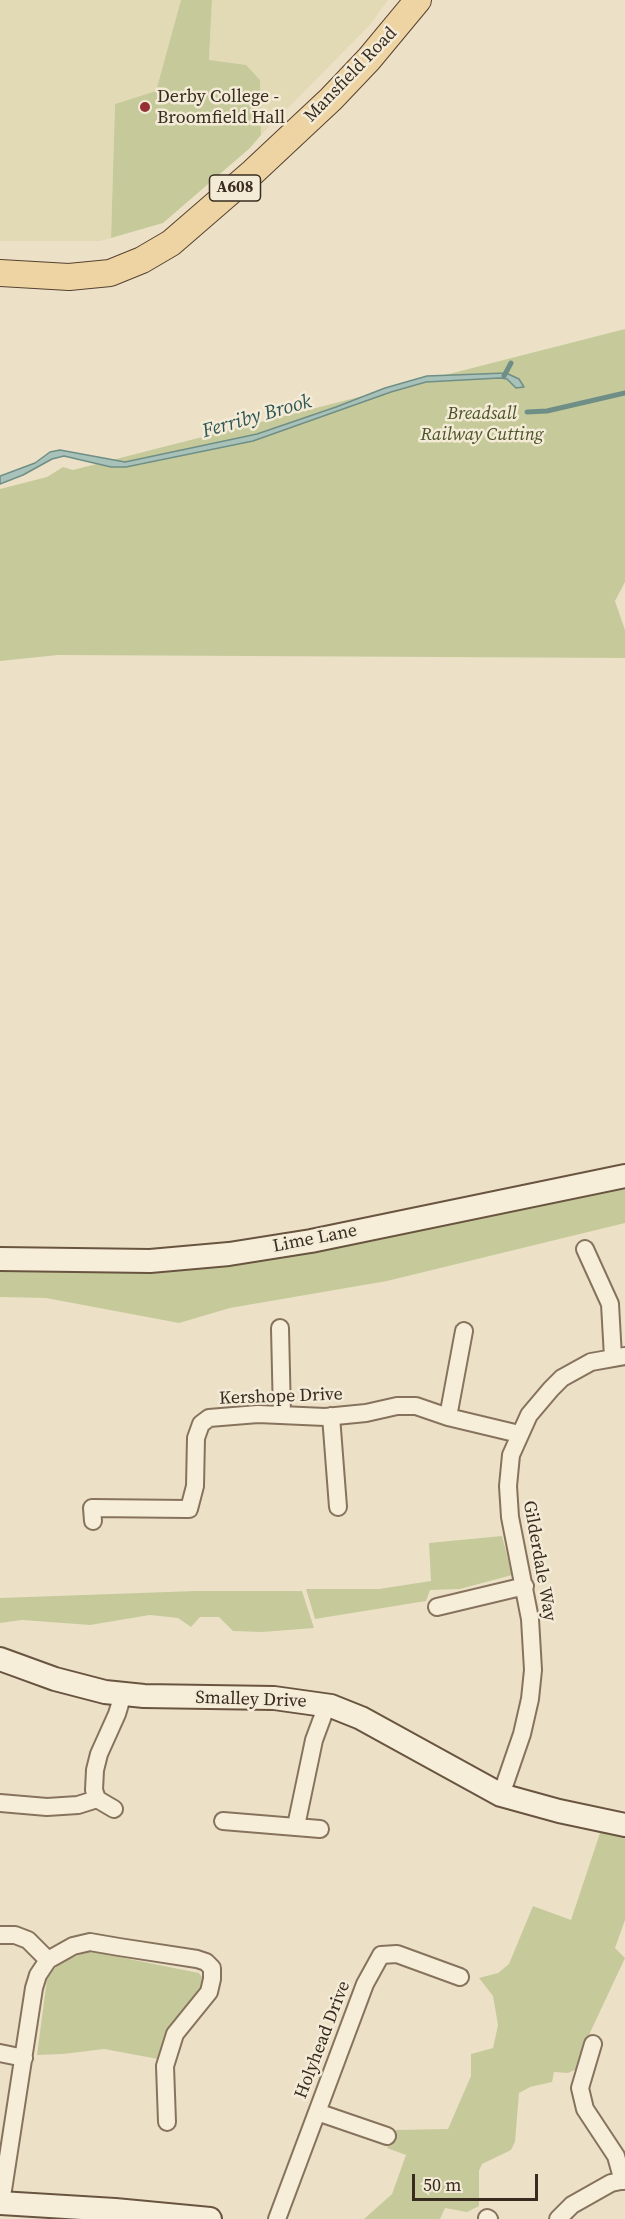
<!DOCTYPE html>
<html>
<head>
<meta charset="utf-8">
<style>
  body { margin:0 }
  #map { position:relative; width:625px; height:2219px; overflow:hidden; background:#ece1c7; font-family:"Source Serif 4",serif }
  canvas { display:block }
  .scale { position:absolute; left:412px; top:2174px; width:126px; height:27px; box-sizing:border-box; border:3px solid #382c20; border-top:0; padding-left:8px; font-size:18px; line-height:21px; white-space:nowrap; color:#382c20; -webkit-text-stroke:4px #f4ebd7; paint-order:stroke }
</style>
</head>
<body>
<div id="map">
<canvas width="625" height="2219"></canvas>
<div class="scale">50 m</div>
</div>
<script>
const context = document.querySelector('canvas').getContext('2d');
context.lineJoin = 'round';
function fillPath(path, color) { context.fillStyle = color; context.fill(path, 'evenodd'); }
const shape = rows => new Path2D(rows.map(r => 'M' + r).join(''));
function stroke(path, color, width, dash) { context.strokeStyle = color; context.lineWidth = width; context.lineCap = dash ? 'butt' : 'round'; context.setLineDash(dash || []); context.stroke(path); }
function drawText(font, color, halo, rows, align = 'center') {
  context.font = font + ' "Source Serif 4",serif'; context.lineWidth = 5; context.setLineDash([]); context.textBaseline = 'middle'; context.strokeStyle = halo; context.fillStyle = color; for (const [text, x, y, turn = 0] of rows) {
    context.save(); context.translate(x, y); context.rotate((+turn || 0) * Math.PI / 180); context.textAlign = isNaN(turn) ? turn : align; if (halo) context.strokeText(text, 0, 0); context.fillText(text, 0, 0); context.restore();
  }
}
fillPath(shape([
  [0,0,181,0,156,91,115,104,111,238,100,241,0,241],
  [212,0,388,0,369,26,261,135,260,80,209,60]
]), '#e2dab5');
fillPath(shape([
  [181,0,212,0,209,60,246,65,260,80,261,135,250,148,163,223,111,238,115,104,156,91],
  [625,329,625,582,615,601,625,630,625,658,58,655,0,661,0,489,47,477,63,467,73,470],
  [625,1184,625,1223,387,1281,230,1308,179,1323,46,1298,0,1297,0,1266,72,1268],
  [502,1536,512,1575,460,1589,430,1590,426,1601,315,1619,306,1589,379,1589,431,1581,429,1543],
  [195,1591,302,1591,314,1628,262,1632,233,1631,219,1617,200,1617,191,1627,178,1618,150,1615,90,1625,22,1620,0,1623,0,1598],
  [601,1830,625,1835,625,1920,615,1948,625,1958,588,2037,583,2060,577,2069,568,2073,554,2072,552,2082,530,2087,519,2093,515,2142,511,2150,482,2164,479,2171,479,2206,467,2212,445,2208,440,2219,364,2219,392,2194,406,2155,387,2148,395,2130,448,2129,471,2076,471,2054,493,2048,498,2025,493,1996,479,1978,498,1973,509,1964,533,1906,571,1920],
  [89,1951,199,1973,204,1980,202,1987,165,2039,158,2059,104,2049,63,2054,37,2055,47,1979,53,1970,62,1962]
]), '#c6ca9b');
const water = shape([
  [506,373,519,379,524,387,516,388,507,379,500,378,426,382,391,392,253,441,126,467,111,467,64,456,52,459,23,475,0,484,0,476,35,463,50,452,60,450,125,462,257,434,336,407,385,388,427,376,506,373]
]);
fillPath(water, '#a8c1b9');
stroke(water, '#6f8f86', 1.5);
stroke(shape([
  [504,376,511,363],
  [527,412,547,411,625,393]
]), '#6f8f86', 5);
const street = shape([
  [585,1249,610,1304,613,1357],
  [280,1328,282,1415],
  [331,1416,338,1507],
  [448,1417,464,1331],
  [93,1521,92,1508,189,1509,195,1486,196,1438,201,1424,209,1418,258,1414,325,1417,366,1413,397,1406,416,1406,448,1417,519,1434],
  [437,1607,525,1586],
  [501,1795,522,1734,530,1699,533,1670,530,1619,510,1517,508,1486,511,1455,529,1415,551,1389,562,1378,591,1362,625,1356],
  [0,1803,47,1807,78,1805,97,1799],
  [114,1809,97,1799,94,1790,95,1770,99,1754,117,1714,123,1694],
  [223,1821,320,1829],
  [296,1826,314,1740,327,1705],
  [0,1935,15,1935,28,1940,48,1960],
  [593,2044,580,2088,585,2109,616,2156,623,2181],
  [0,2053,24,2058],
  [317,2112,387,2136],
  [1,2203,34,1988,38,1975,48,1960,73,1946,90,1942,119,1947,197,1959,206,1962,212,1968,212,1979,209,1992,175,2034,165,2066,167,2122],
  [487,2218,489,2219],
  [277,2219,365,1984,381,1955,397,1954,460,1977],
  [558,2219,572,2205,611,2183,625,2180]
]);
const secondary = shape([
  [0,1259,150,1261,229,1254,311,1241,625,1176],
  [0,1659,55,1679,105,1692,144,1696,274,1698,331,1706,361,1718,501,1795,559,1811,625,1825],
  [0,2203,115,2210,210,2219]
]);
const primary = shape([
  [0,273,69,277,110,273,142,260,171,243,253,172,331,99,369,59,418,0]
]);
stroke(street, '#87735d', 20);
stroke(secondary, '#695440', 26);
stroke(primary, '#564131', 28);
stroke(street, '#f7eeda', 16);
stroke(secondary, '#f7eeda', 22);
stroke(primary, '#edd4a2', 26);
for (const [x, y, r, color] of [
  [145,107,6,"#943033"]
]) { const dot = new Path2D(); dot.arc(x, y, r, 0, 2 * Math.PI); context.fillStyle = color; context.fill(dot); stroke(dot, '#f4ebd7', 2); }
for (const [x, y, w] of [
  [235,188,51]
]) { const box = new Path2D(); box.roundRect(x - w / 2, y - 13, w, 26, 4.5); context.fillStyle = '#f4ebd7'; context.fill(box); stroke(box, '#382c20', 1.5); }
drawText('bold 16px', '#382c20', null, [
  ["A608",235,188]
]);
drawText('18px', '#382c20', '#f4ebd7', [
  ["Mansfield Road",351,75,-46],
  ["Lime Lane",315,1239,-11],
  ["Kershope Drive",281,1397,-2],
  ["Gilderdale Way",539,1561,80],
  ["Smalley Drive",251,1700,2],
  ["Holyhead Drive",323,2040,-69]
]);
drawText('18px', '#382c20', '#f4ebd7', [
  ["Derby College -",157,97],
  ["Broomfield Hall",157,118]
], 'left');
drawText('italic 18px', '#4a5428', '#f4ebd7', [
  ["Breadsall",482,414],
  ["Railway Cutting",482,435]
]);
drawText('italic 20px', '#305754', '#f4ebd7', [
  ["Ferriby Brook",257,417,-16]
]);
</script>
</body>
</html>
